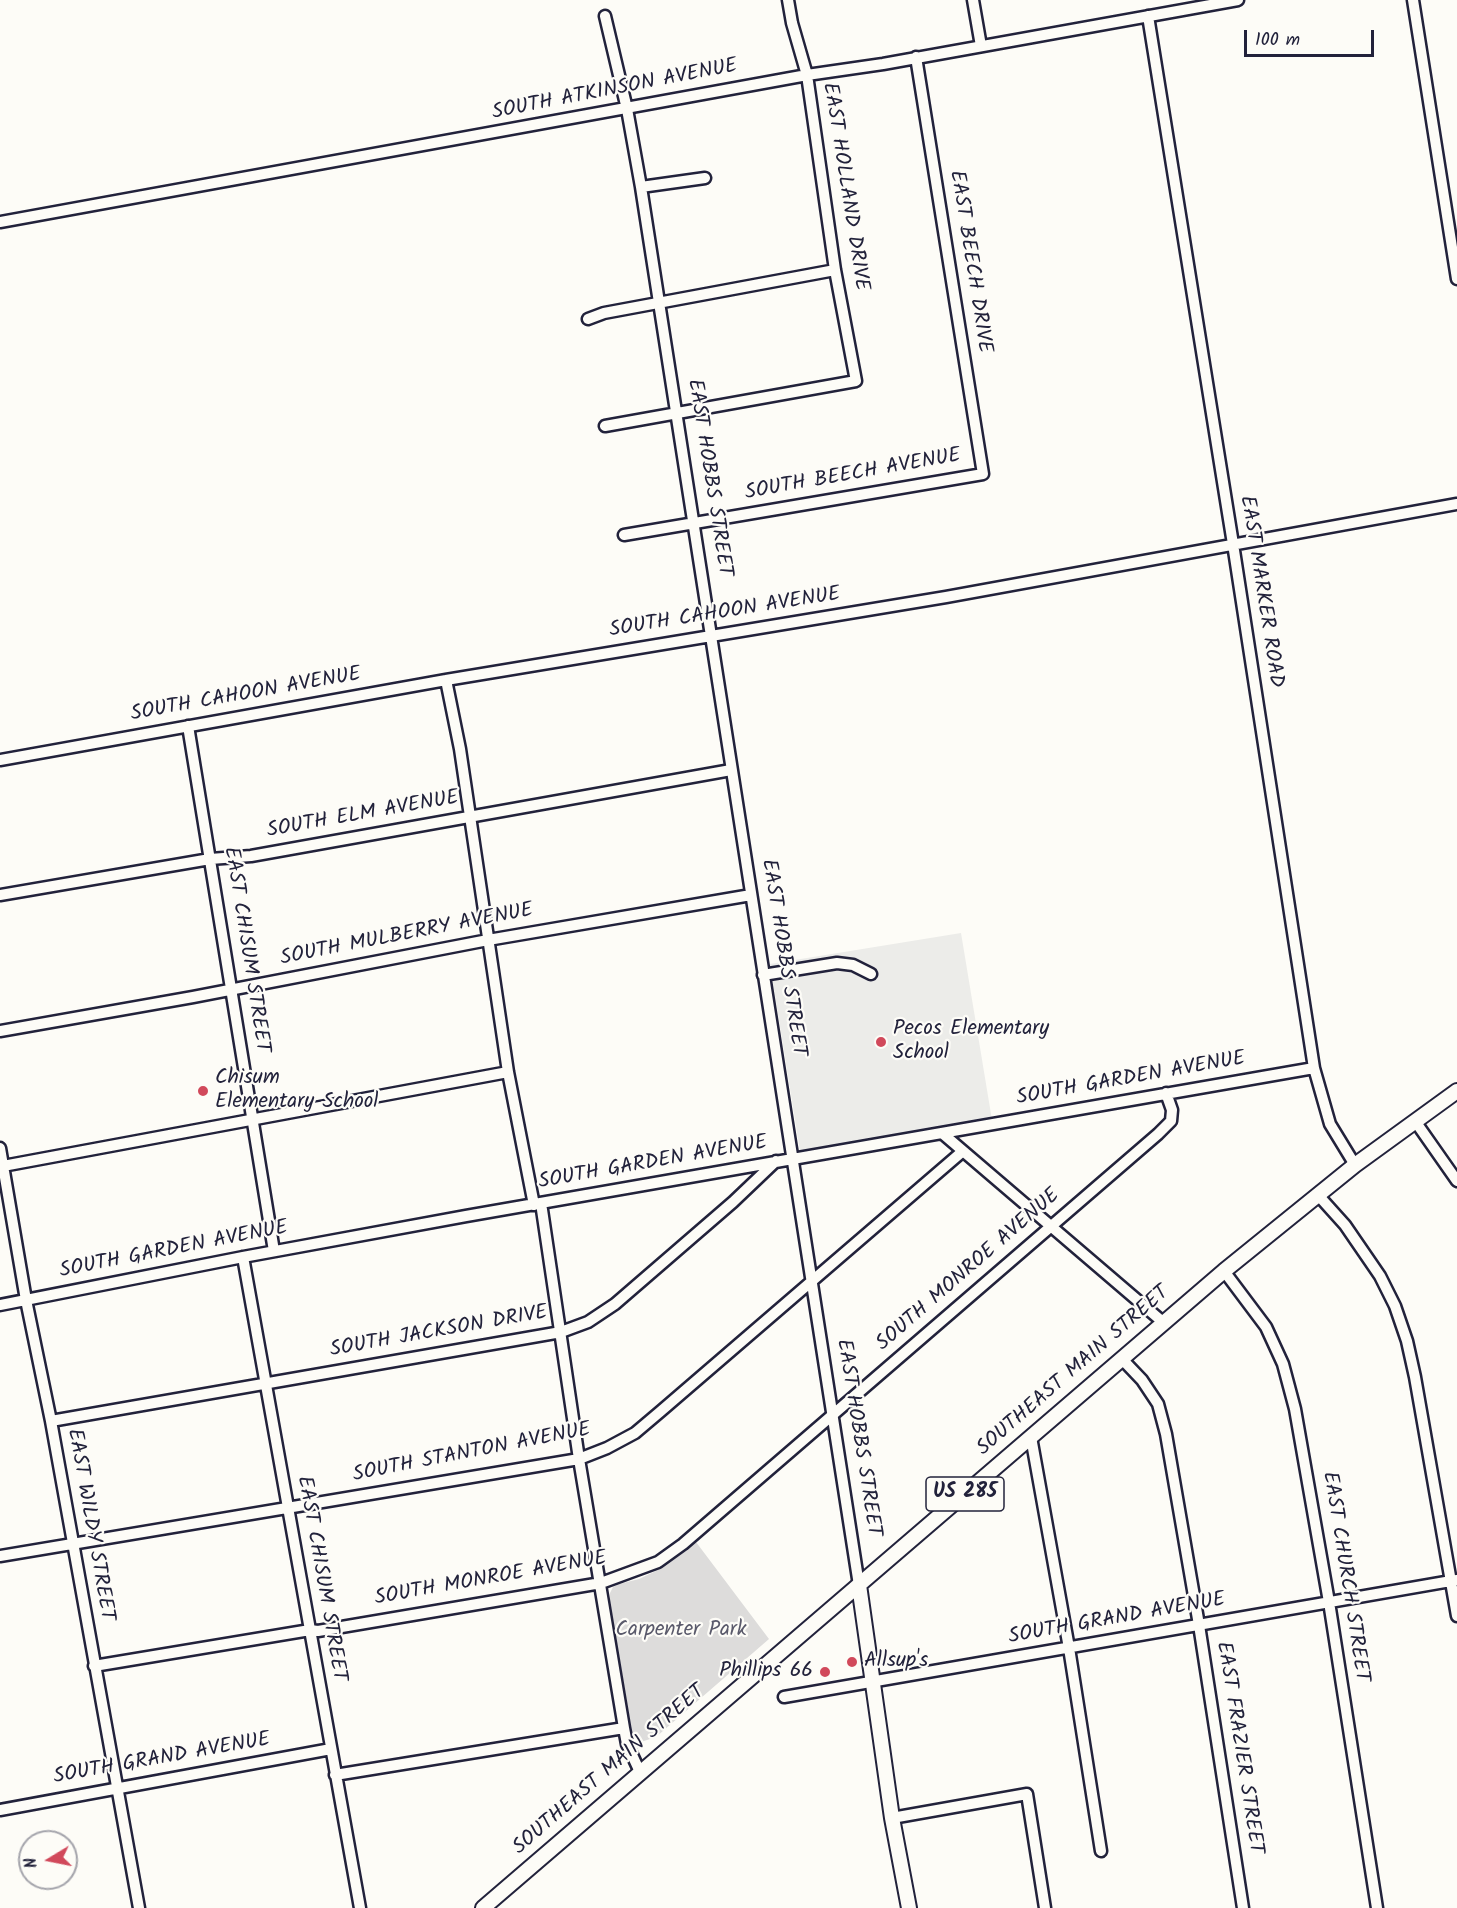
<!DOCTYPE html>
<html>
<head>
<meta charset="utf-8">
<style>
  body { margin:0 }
  #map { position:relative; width:1457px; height:1908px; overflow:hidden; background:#fdfcf7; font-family:Kalam,sans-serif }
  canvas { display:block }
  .north { position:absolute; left:18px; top:1830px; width:60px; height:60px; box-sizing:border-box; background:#fdfcf7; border:2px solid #a5a5ac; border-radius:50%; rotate:260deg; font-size:16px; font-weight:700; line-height:24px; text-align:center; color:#22223b }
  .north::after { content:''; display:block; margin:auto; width:21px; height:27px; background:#d1495b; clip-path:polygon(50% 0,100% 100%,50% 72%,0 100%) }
  .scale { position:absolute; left:1244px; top:30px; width:130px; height:27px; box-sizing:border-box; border:3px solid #22223b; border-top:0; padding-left:8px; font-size:18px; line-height:21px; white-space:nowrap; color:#22223b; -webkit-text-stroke:4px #fdfcf7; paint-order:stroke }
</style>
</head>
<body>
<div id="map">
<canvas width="1457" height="1908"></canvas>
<div class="north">N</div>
<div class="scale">100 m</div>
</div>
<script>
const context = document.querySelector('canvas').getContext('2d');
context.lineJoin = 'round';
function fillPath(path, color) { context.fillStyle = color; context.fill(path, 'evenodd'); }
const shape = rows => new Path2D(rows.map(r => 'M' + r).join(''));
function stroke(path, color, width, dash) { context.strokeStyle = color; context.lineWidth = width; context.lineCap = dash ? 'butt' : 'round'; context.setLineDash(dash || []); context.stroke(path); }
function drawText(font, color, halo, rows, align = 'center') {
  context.font = font + ' Kalam,sans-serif'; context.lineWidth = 4.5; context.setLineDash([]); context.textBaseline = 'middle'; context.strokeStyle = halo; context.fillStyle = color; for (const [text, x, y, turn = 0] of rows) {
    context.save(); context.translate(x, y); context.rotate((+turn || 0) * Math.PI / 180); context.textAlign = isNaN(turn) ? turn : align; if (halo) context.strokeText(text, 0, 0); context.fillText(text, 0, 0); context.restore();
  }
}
fillPath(shape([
  [961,933,992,1120,800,1151,770,964]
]), '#ecece9');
fillPath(shape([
  [696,1542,769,1639,656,1737,641,1742,636,1740,632,1733,610,1602,610,1593,613,1587,619,1584,639,1579,658,1570]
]), '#dddcdb');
const minor = shape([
  [973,0,981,46],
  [1413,0,1457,279],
  [605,16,627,109,641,187,859,1585],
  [1148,16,1233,544,1314,1068,1330,1124,1355,1165],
  [641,187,705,178],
  [0,222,807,75,883,64,1238,0],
  [588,319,604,313,835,270],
  [605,426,856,381,835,270,807,75,792,23,788,0],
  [624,535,983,474,916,57],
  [446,680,460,749,508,1072,534,1205],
  [188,726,274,1251],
  [0,760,446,680,946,597,1457,504],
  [0,895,210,859,251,856,731,770],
  [763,975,837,963,853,965,871,974],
  [0,1031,193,997,488,940,751,895],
  [1415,1121,1457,1181],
  [942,1133,1164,1323],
  [0,1148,26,1300,51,1421,139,1908],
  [3,1166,508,1072],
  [1318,1195,1345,1225,1380,1276,1395,1306,1407,1341,1415,1377,1457,1616],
  [541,1203,579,1459,624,1728,627,1744,640,1772],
  [243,1257,360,1908],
  [1224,1271,1266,1327,1283,1364,1295,1409,1329,1602,1377,1908],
  [0,1305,243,1257,466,1216,1314,1068],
  [1122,1359,1142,1380,1158,1404,1166,1434,1199,1625,1243,1908],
  [51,1421,561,1332,588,1322,615,1304,733,1202,776,1161],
  [1031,1437,1069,1648,1101,1851],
  [0,1556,579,1459,607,1448,635,1433,661,1411,963,1151],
  [94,1666,310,1630,318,1631,601,1583,658,1562,683,1544,1158,1134,1171,1121,1172,1110,1166,1093],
  [784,1697,1457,1580],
  [335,1775,624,1728],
  [0,1810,331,1749],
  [892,1818,1027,1794,1045,1908]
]);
const major = shape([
  [859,1585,892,1818,909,1908],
  [483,1908,1224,1271,1355,1165,1457,1091]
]);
stroke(minor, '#22223b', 15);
stroke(major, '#22223b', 18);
stroke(minor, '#fdfcf7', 10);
stroke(major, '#fdfcf7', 14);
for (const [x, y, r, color] of [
  [881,1042,6,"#d1495b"],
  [203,1091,6,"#d1495b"],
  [852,1662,6,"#d1495b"],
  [825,1672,6,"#d1495b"]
]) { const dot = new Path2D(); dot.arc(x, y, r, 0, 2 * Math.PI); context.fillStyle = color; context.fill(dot); stroke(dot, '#fdfcf7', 2); }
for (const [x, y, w] of [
  [965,1494,78]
]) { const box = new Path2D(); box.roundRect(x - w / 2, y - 17, w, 34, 4.5); context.fillStyle = '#fdfcf7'; context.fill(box); stroke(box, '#22223b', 1.5); }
drawText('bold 20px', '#22223b', null, [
  ["US 285",965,1494]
]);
drawText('21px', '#22223b', '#fdfcf7', [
  ["SOUTH ATKINSON AVENUE",615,91,-11],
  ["EAST HOLLAND DRIVE",844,187,81],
  ["EAST BEECH DRIVE",969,262,81],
  ["SOUTH BEECH AVENUE",853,476,-10],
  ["EAST HOBBS STREET",708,478,81],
  ["EAST MARKER ROAD",1260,592,81],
  ["SOUTH CAHOON AVENUE",725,614,-9],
  ["SOUTH CAHOON AVENUE",246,696,-10],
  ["SOUTH ELM AVENUE",363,816,-10],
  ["SOUTH MULBERRY AVENUE",407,936,-11],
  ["EAST CHISUM STREET",245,950,81],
  ["EAST HOBBS STREET",782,958,81],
  ["SOUTH GARDEN AVENUE",1131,1080,-10],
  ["SOUTH GARDEN AVENUE",653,1164,-10],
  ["SOUTH GARDEN AVENUE",174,1251,-11],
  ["SOUTH MONROE AVENUE",969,1271,-41],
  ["SOUTH JACKSON DRIVE",439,1333,-10],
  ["SOUTHEAST MAIN STREET",1074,1372,-41],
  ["EAST HOBBS STREET",857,1438,81],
  ["SOUTH STANTON AVENUE",472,1454,-11],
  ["EAST WILDY STREET",89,1525,80],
  ["EAST CHURCH STREET",1344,1577,81],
  ["EAST CHISUM STREET",320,1579,80],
  ["SOUTH MONROE AVENUE",491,1580,-10],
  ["SOUTH GRAND AVENUE",1117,1620,-10],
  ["EAST FRAZIER STREET",1238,1748,81],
  ["SOUTH GRAND AVENUE",162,1760,-10],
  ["SOUTHEAST MAIN STREET",610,1771,-41]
]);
drawText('21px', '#22223b', '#fdfcf7', [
  ["Pecos Elementary",893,1030],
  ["School",893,1054],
  ["Chisum",215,1079],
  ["Elementary School",215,1103],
  ["Allsup's",864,1662],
  ["Phillips 66",813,1672,"right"]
], 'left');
drawText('21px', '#5a5a6b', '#fdfcf7', [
  ["Carpenter Park",681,1631]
]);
</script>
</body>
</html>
